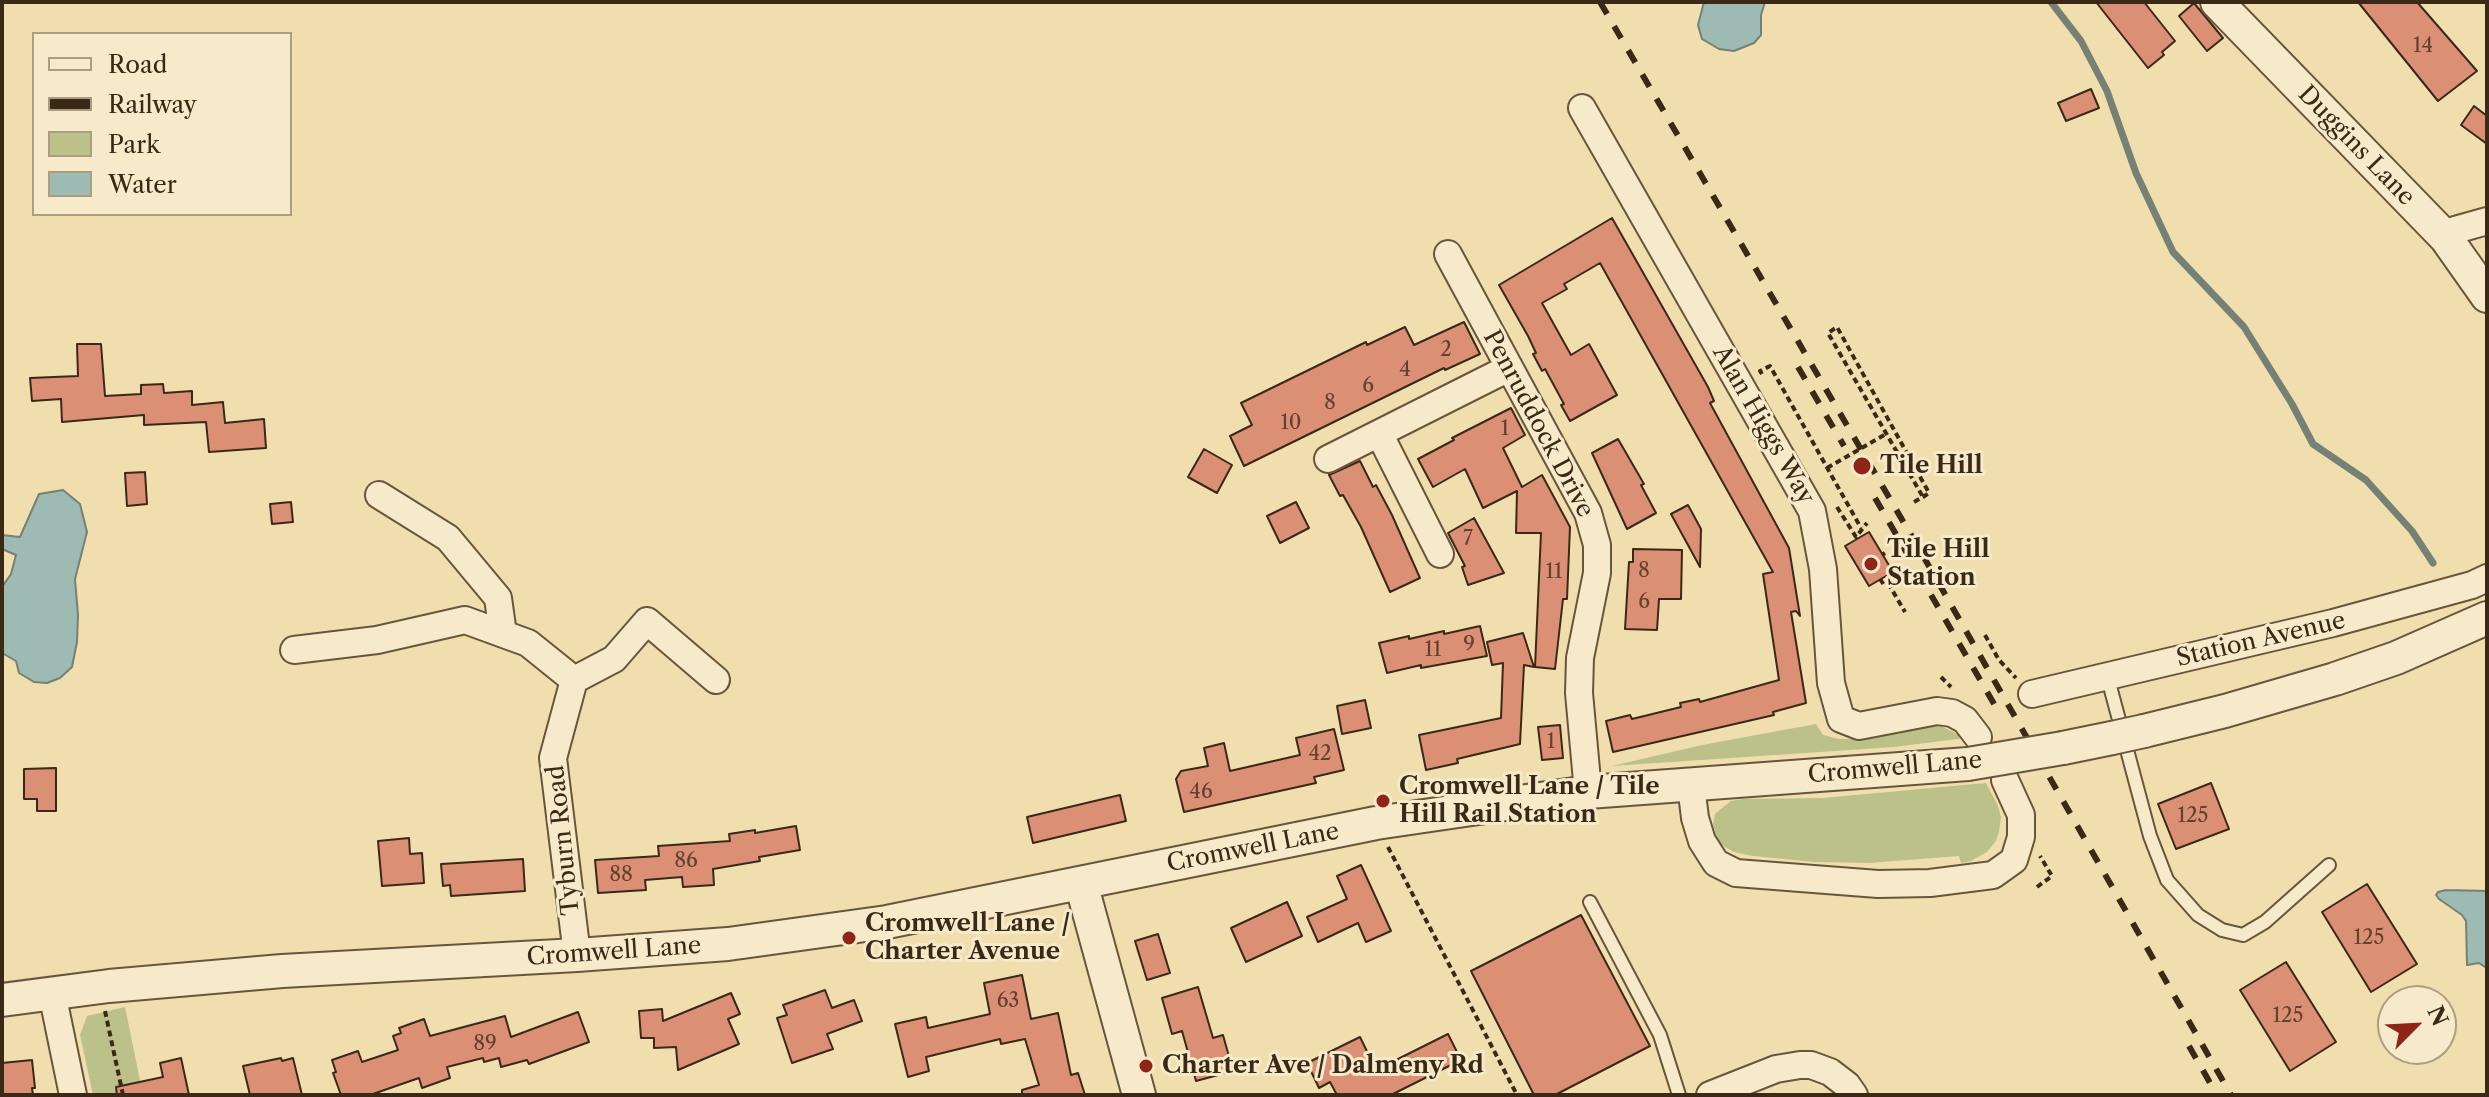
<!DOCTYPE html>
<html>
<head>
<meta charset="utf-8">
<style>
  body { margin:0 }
  #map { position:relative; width:2489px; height:1097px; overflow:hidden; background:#f1deae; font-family:"Libre Caslon Text",serif }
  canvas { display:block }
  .frame { position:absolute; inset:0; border:4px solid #3a2916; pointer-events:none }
  .legend { position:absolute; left:32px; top:32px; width:260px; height:184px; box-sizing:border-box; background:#f6eaca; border:2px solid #ab9d82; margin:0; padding:10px 14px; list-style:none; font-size:24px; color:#3a2916 }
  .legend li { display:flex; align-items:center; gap:16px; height:40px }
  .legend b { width:40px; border:2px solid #ab9d82 }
  .north { position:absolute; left:2377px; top:985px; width:80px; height:80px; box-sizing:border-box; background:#f6eaca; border:2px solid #ab9d82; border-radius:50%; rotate:66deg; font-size:22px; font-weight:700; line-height:32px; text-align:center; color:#3a2916 }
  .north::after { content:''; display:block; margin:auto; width:28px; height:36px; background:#8f2418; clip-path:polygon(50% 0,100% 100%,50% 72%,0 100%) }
</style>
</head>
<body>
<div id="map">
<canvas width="2489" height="1097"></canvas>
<div class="frame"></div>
<ul class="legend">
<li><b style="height:10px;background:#f6eaca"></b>Road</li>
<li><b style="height:10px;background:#3a2916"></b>Railway</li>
<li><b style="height:22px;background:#bbc189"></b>Park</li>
<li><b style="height:22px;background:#9dbbb3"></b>Water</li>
</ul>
<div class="north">N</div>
</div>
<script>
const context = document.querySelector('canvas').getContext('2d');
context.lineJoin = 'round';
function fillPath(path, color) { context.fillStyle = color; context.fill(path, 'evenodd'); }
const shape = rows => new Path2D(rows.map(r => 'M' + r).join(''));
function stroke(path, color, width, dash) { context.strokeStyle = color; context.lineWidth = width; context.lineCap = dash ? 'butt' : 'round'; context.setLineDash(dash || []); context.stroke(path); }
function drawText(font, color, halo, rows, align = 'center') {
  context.font = font + ' "Libre Caslon Text",serif'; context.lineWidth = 6; context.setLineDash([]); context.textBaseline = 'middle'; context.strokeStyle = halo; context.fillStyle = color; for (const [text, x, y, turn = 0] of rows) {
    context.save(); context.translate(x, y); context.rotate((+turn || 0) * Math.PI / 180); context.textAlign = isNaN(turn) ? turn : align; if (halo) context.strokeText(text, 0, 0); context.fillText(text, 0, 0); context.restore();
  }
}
fillPath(shape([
  [1816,724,1823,735,1839,739,1870,739,1918,726,1937,724,1965,738,1894,747,1612,766,1702,745],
  [1986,783,1998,806,2001,817,1999,832,1996,841,1987,852,1971,861,1961,863,1959,856,1869,863,1815,862,1753,856,1734,852,1725,847,1718,842,1713,824,1715,814,1722,808,1731,801,1743,799,1823,798],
  [125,1007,143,1095,93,1095,80,1035,87,1016]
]), '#bbc189');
const water = shape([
  [1704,2,1765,2,1761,15,1761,35,1754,43,1734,51,1719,49,1702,39,1698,25,1704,2],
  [63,490,80,504,87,532,75,579,78,615,77,642,72,667,60,678,47,683,34,682,19,673,16,661,2,653,2,587,11,574,16,555,2,549,2,535,20,537,39,494,63,490],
  [2446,890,2487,891,2487,965,2485,967,2479,963,2467,965,2466,921,2462,915,2439,899,2436,895,2438,892,2446,890]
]);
fillPath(water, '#9dbbb3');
stroke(water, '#758174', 2);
stroke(shape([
  [2051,2,2081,41,2107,91,2136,173,2173,252,2244,327,2292,404,2313,444,2366,480,2412,531,2433,563]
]), '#758174', 7);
const building = shape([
  [2096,2,2144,2,2175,41,2162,52,2164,55,2148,68,2096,2],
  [2358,2,2417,2,2477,71,2438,101,2358,2],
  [2194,3,2223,38,2207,51,2179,16,2194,3],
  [2091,89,2099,108,2066,121,2058,103,2091,89],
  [2474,106,2487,116,2487,144,2461,125,2474,106],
  [1612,218,1708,387,1714,401,1710,403,1789,548,1800,616,1796,611,1791,612,1806,703,1773,712,1774,715,1613,752,1606,721,1630,715,1632,719,1681,707,1680,703,1699,699,1700,702,1779,680,1763,574,1773,572,1600,263,1564,284,1567,289,1542,303,1571,355,1589,344,1617,395,1570,421,1561,405,1564,404,1545,369,1542,371,1533,354,1536,353,1528,336,1499,285,1612,218],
  [1464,322,1480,354,1445,370,1444,368,1244,466,1230,436,1252,425,1241,403,1366,342,1367,345,1405,327,1414,345,1464,322],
  [77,344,101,344,105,396,141,394,141,385,163,384,164,393,192,391,192,405,223,402,225,423,264,419,266,448,209,452,206,422,144,425,144,415,62,422,61,399,32,401,30,378,78,376,77,344],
  [1511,408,1525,435,1503,448,1522,487,1542,475,1570,527,1567,599,1563,599,1555,669,1535,667,1541,533,1516,533,1517,491,1483,508,1465,469,1433,487,1418,459,1454,440,1452,438,1511,408],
  [1618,439,1644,484,1641,485,1656,513,1627,529,1592,453,1618,439],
  [1204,449,1232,465,1217,493,1188,477,1204,449],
  [1360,461,1373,487,1376,485,1392,515,1420,578,1390,592,1361,527,1343,495,1340,496,1329,475,1360,461],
  [145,472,147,504,127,506,125,473,145,472],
  [291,502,293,522,272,524,270,504,291,502],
  [1296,502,1309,528,1280,543,1267,516,1296,502],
  [1688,505,1701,529,1700,567,1671,514,1688,505],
  [1474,518,1504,573,1468,585,1462,567,1465,566,1448,533,1474,518],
  [1869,532,1893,572,1869,586,1845,546,1869,532],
  [1633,549,1682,550,1681,599,1659,599,1657,630,1625,629,1629,562,1633,562,1633,549],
  [1480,626,1487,656,1421,668,1421,665,1387,673,1379,643,1409,636,1409,639,1444,631,1444,634,1480,626],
  [1523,633,1534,667,1524,665,1520,744,1457,759,1458,763,1426,770,1419,735,1501,718,1503,663,1492,665,1487,642,1523,633],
  [1365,700,1371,728,1342,734,1337,706,1365,700],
  [1560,725,1563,758,1542,760,1538,727,1560,725],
  [1334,729,1344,770,1314,777,1316,783,1184,812,1176,779,1181,771,1208,766,1204,748,1224,743,1230,771,1300,755,1296,738,1334,729],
  [56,768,56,811,37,811,37,799,24,799,24,769,56,768],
  [2211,783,2229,829,2176,849,2158,804,2211,783],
  [1120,795,1126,821,1033,843,1027,817,1120,795],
  [796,826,800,850,759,857,760,861,713,869,714,885,683,887,682,877,645,880,646,890,598,893,595,860,659,856,658,846,730,841,729,834,755,830,755,833,796,826],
  [409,838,410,854,422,853,424,883,382,886,378,841,409,838],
  [523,859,525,891,451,896,450,885,443,886,441,864,523,859],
  [1361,865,1391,931,1366,942,1358,923,1318,942,1307,917,1347,899,1337,876,1361,865],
  [2367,884,2417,964,2371,992,2322,912,2367,884],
  [1287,902,1302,936,1246,962,1231,928,1287,902],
  [1581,915,1650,1046,1555,1095,1534,1095,1471,971,1581,915],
  [1158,934,1170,973,1147,980,1135,941,1158,934],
  [2286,962,2336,1042,2290,1071,2240,990,2286,962],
  [1022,975,1031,1019,1058,1013,1071,1075,1078,1073,1085,1095,1022,1095,1022,1090,1039,1085,1025,1039,1001,1044,1000,1039,926,1057,929,1071,908,1077,895,1024,926,1017,928,1028,990,1014,984,983,1022,975],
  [1198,987,1213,1038,1223,1035,1233,1071,1196,1081,1182,1031,1172,1034,1162,998,1198,987],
  [825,990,832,1008,854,1000,862,1021,827,1034,833,1049,792,1063,777,1018,787,1015,783,1005,825,990],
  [731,993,740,1014,728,1019,739,1044,678,1070,676,1047,654,1048,654,1038,641,1038,639,1011,662,1009,663,1021,731,993],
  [578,1012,589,1042,529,1064,527,1060,501,1067,499,1058,484,1062,483,1058,447,1067,450,1078,422,1088,419,1078,370,1095,341,1095,333,1073,336,1072,332,1060,358,1051,362,1062,398,1050,393,1036,401,1033,399,1028,424,1019,430,1036,505,1016,511,1037,578,1012],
  [1448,1034,1461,1060,1391,1095,1337,1095,1330,1082,1319,1088,1307,1063,1360,1037,1376,1070,1448,1034],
  [181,1058,189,1095,117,1095,116,1087,163,1077,160,1063,181,1058],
  [281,1058,282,1061,293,1058,302,1095,250,1095,243,1066,281,1058],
  [32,1060,35,1088,32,1088,33,1095,2,1095,2,1063,32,1060]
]);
fillPath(building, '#db8f74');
stroke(building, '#3a2916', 2);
const service = shape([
  [2107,675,2150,836,2167,880,2198,915,2222,930,2243,935,2265,922,2329,865],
  [1590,902,1660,1035,1679,1095]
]);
const minor = shape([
  [1582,108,1812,511,1823,569,1831,683,1841,719,1859,726,1937,711,1952,713,1965,720,1978,737],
  [2446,238,2455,230,2487,221],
  [1448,254,1588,513,1597,545,1597,573,1580,658,1579,693,1588,792],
  [1380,435,1440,554],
  [1328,459,1509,368],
  [379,495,448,538,498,598,503,634],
  [294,650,377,640,465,620,528,643,574,680],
  [574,680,553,758,577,955],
  [574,680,614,659,647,621,716,680],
  [2032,694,2333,623,2472,585,2487,578],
  [1691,785,1695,818,1702,841,1716,863,1736,873,1878,884,1930,883,1993,875,2014,860,2021,837,2021,815,2005,780],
  [52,993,73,1095],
  [1710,1095,1776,1069,1800,1065,1811,1065,1830,1072,1847,1085,1854,1095]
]);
const tertiary = shape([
  [2217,2,2446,238,2487,296],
  [2144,731,2225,711,2335,679,2396,658,2487,618],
  [2063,748,2112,738],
  [1081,883,1139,1095],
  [2,1000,109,986,282,971,577,955,728,944,887,922,1376,823,1588,792,1968,764]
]);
stroke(service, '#68563c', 16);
stroke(minor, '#68563c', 30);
stroke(tertiary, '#68563c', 36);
stroke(shape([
  [1762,374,1760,371,1770,366,1861,528],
  [1914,502,1923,497,1929,493,1837,327,1828,333,1923,497],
  [1837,507,1856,537,1867,523],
  [1882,555,1885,553],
  [1880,579,1884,585],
  [1888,583,1905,612],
  [1985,635,1999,660,2016,678],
  [1941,677,1951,687],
  [1388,847,1517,1095],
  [2037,887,2052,876,2040,856],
  [105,1011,123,1095]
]), '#3a2916', 4, [6, 4]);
stroke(service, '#f6eaca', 12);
stroke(minor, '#f6eaca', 26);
stroke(tertiary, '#f6eaca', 32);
stroke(shape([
  [1600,2,1918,547,2231,1095],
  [1798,367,1844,446],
  [1875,498,1997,709],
  [2189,1046,2217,1095]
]), '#3a2916', 6, [14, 14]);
const tertiaryBridge = shape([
  [2112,738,2144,731],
  [1968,764,2063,748]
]);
stroke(tertiaryBridge, '#68563c', 36, []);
stroke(shape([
  [1827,468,1886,434]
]), '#3a2916', 4, [6, 4]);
stroke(tertiaryBridge, '#f6eaca', 32);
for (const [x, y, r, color] of [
  [1862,466,10,"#8f2418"],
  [1871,564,8,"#8f2418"],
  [1383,801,8,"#8f2418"],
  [849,938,8,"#8f2418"],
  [1146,1066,8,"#8f2418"]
]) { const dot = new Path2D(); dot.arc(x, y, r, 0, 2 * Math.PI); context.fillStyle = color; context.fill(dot); stroke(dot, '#f6eaca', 3); }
drawText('20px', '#62422e', null, [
  ["14",2423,46],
  ["2",1446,350],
  ["4",1405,370],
  ["6",1368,386],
  ["8",1330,403],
  ["10",1291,423],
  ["1",1505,429],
  ["7",1468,539],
  ["8",1644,571],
  ["11",1554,572],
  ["6",1644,602],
  ["9",1469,645],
  ["11",1433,650],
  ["1",1551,742],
  ["42",1320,754],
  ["46",1201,792],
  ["125",2193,816],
  ["86",686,861],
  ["88",621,875],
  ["125",2369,938],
  ["63",1008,1001],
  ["125",2288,1016],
  ["89",485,1044]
]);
drawText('24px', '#3a2916', '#f6eaca', [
  ["Duggins Lane",2356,146,46],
  ["Penruddock Drive",1538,424,62],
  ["Alan Higgs Way",1763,425,60],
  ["Station Avenue",2261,640,-13],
  ["Cromwell Lane",1895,768,-5],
  ["Tyburn Road",564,840,-96],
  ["Cromwell Lane",1253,848,-11],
  ["Cromwell Lane",614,952,-4]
]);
drawText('bold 24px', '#3a2916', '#f6eaca', [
  ["Tile Hill",1880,466],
  ["Tile Hill",1887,550],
  ["Station",1887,578],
  ["Cromwell Lane / Tile",1399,787],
  ["Hill Rail Station",1399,815],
  ["Cromwell Lane /",865,924],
  ["Charter Avenue",865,952],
  ["Charter Ave / Dalmeny Rd",1162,1066]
], 'left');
</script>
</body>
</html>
